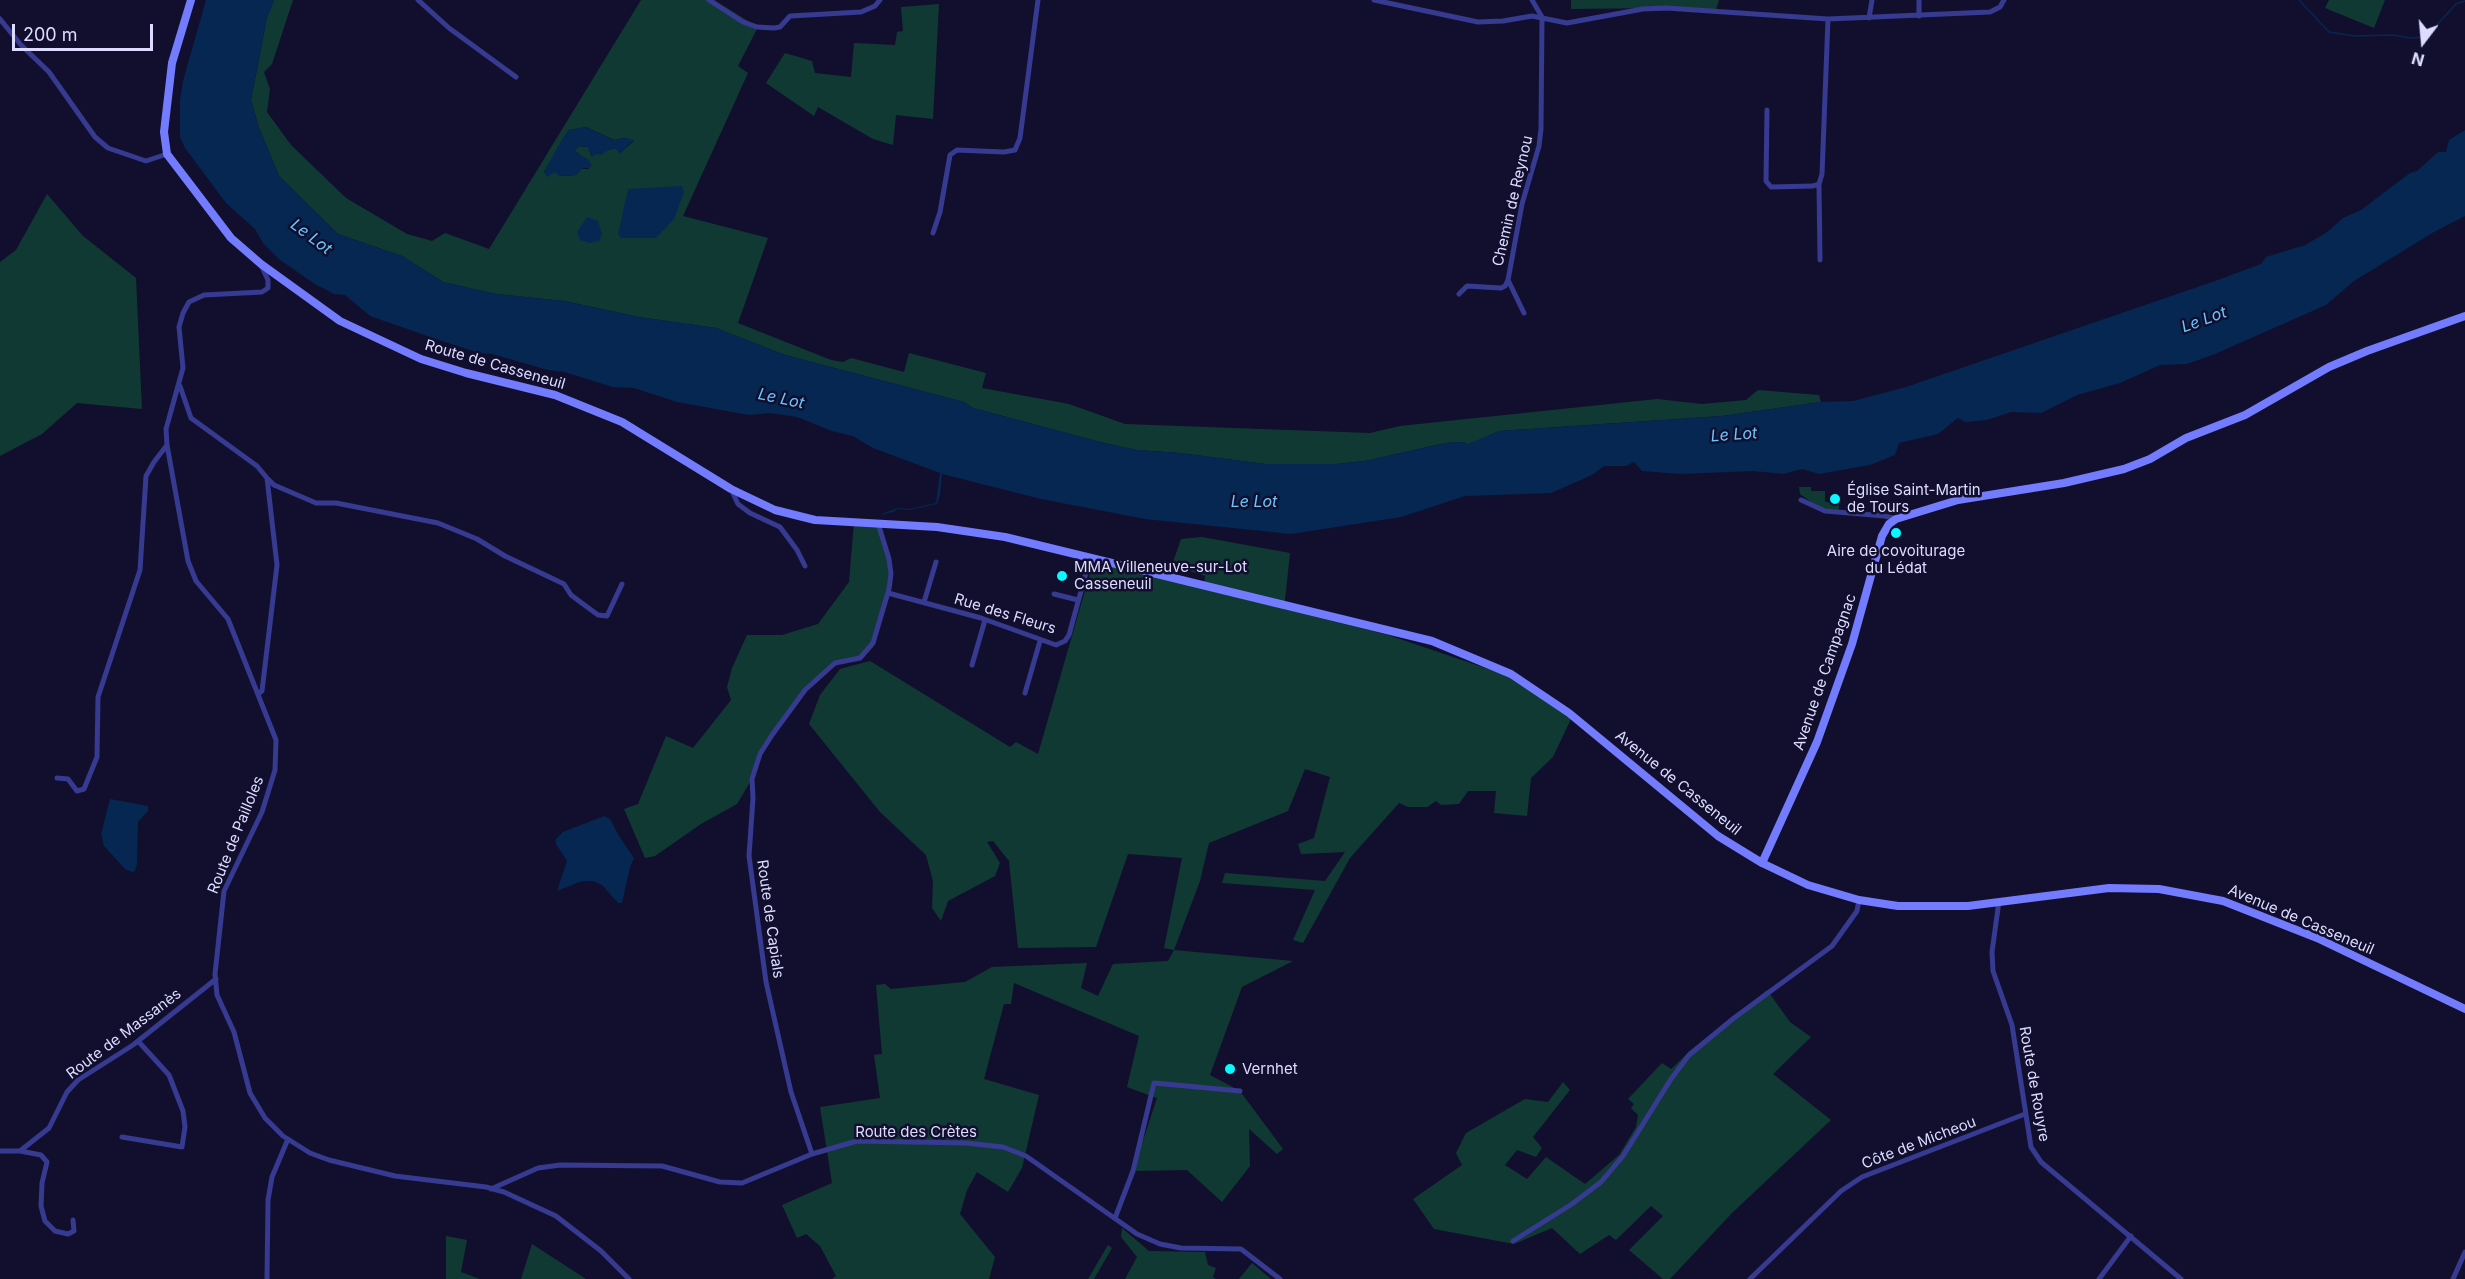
<!DOCTYPE html>
<html>
<head>
<meta charset="utf-8">
<style>
  body { margin:0 }
  #map { position:relative; width:2465px; height:1279px; overflow:hidden; background:#120f2e; font-family:Inter,sans-serif }
  canvas { display:block }
  .north { position:absolute; left:2393px; top:12px; width:60px; height:60px; -webkit-text-stroke:4px #120f2e; paint-order:stroke; rotate:196deg; font-size:16px; font-weight:700; line-height:24px; text-align:center; color:#dddcff }
  .north::after { content:''; display:block; margin:auto; width:21px; height:27px; background:#dddcff; clip-path:polygon(50% 0,100% 100%,50% 72%,0 100%) }
  .scale { position:absolute; left:12px; top:24px; width:141px; height:27px; box-sizing:border-box; border:3px solid #dddcff; border-top:0; padding-left:8px; font-size:18px; line-height:21px; white-space:nowrap; color:#dddcff; -webkit-text-stroke:4px #120f2e; paint-order:stroke }
</style>
</head>
<body>
<div id="map">
<canvas width="2465" height="1279"></canvas>
<div class="north">N</div>
<div class="scale">200 m</div>
</div>
<script>
const context = document.querySelector('canvas').getContext('2d');
context.lineJoin = 'round';
function fillPath(path, color) { context.fillStyle = color; context.fill(path, 'evenodd'); }
const shape = rows => new Path2D(rows.map(r => 'M' + r).join(''));
function stroke(path, color, width, dash) { context.strokeStyle = color; context.lineWidth = width; context.lineCap = dash ? 'butt' : 'round'; context.setLineDash(dash || []); context.stroke(path); }
function drawText(font, color, halo, rows, align = 'center') {
  context.font = font + ' Inter,sans-serif'; context.lineWidth = 5; context.setLineDash([]); context.textBaseline = 'middle'; context.strokeStyle = halo; context.fillStyle = color; for (const [text, x, y, turn = 0] of rows) {
    context.save(); context.translate(x, y); context.rotate((+turn || 0) * Math.PI / 180); context.textAlign = isNaN(turn) ? turn : align; if (halo) context.strokeText(text, 0, 0); context.fillText(text, 0, 0); context.restore();
  }
}
fillPath(shape([
  [274,0,293,0,272,64,264,72,270,89,267,112,291,145,346,198,407,234,432,241,445,233,489,249,641,0,714,0,758,27,738,66,748,73,683,216,768,238,738,323,831,360,843,362,851,358,904,372,909,353,986,373,982,388,1069,404,1125,424,1370,433,1400,426,1657,399,1702,404,1746,400,1758,390,1819,395,1821,402,1722,416,1499,431,1468,445,1464,442,1445,443,1365,461,1336,464,1265,464,1180,453,1137,450,1104,443,973,408,964,402,785,355,716,328,639,317,564,301,496,294,443,282,402,256,338,234,279,176,259,128,251,100,267,17],
  [586,127,614,140,624,138,634,141,620,153,616,148,596,153,592,157,588,147,579,146,574,151,578,153,589,169,581,169,576,175,563,176,555,172,544,172,569,130],
  [1571,0,1719,0,1715,13,1662,8,1571,9],
  [2329,0,2385,0,2374,28,2325,8],
  [939,4,933,119,896,115,893,145,873,139,818,107,814,116,766,83,785,53,812,61,815,73,851,77,854,43,895,45,897,32,903,31,901,7],
  [47,194,83,236,136,278,142,409,77,403,42,434,0,456,0,262,16,250],
  [1799,487,1811,487,1811,491,1825,491,1825,502,1839,502,1839,510,1824,509,1811,502,1800,494],
  [854,522,878,523,891,574,873,643,860,658,835,663,805,690,760,754,752,779,737,804,701,824,655,856,645,858,624,809,638,804,666,736,693,748,731,700,727,687,732,668,747,635,782,635,818,624,849,582],
  [1202,537,1290,553,1284,609,1388,635,1509,676,1571,719,1553,757,1531,778,1527,816,1494,813,1496,791,1468,791,1459,804,1441,805,1436,801,1427,807,1408,807,1399,803,1350,858,1303,943,1293,940,1315,890,1222,883,1225,873,1325,881,1345,852,1301,854,1298,844,1314,838,1330,777,1305,769,1288,811,1209,843,1200,881,1174,950,1293,961,1242,987,1210,1075,1240,1091,1283,1149,1277,1154,1249,1129,1250,1166,1222,1202,1187,1170,1133,1171,1157,1098,1127,1087,1139,1036,1014,983,1011,1004,1004,1004,984,1079,1039,1095,1022,1168,1008,1192,977,1172,967,1190,960,1214,995,1257,989,1279,832,1279,836,1276,820,1246,806,1234,797,1238,782,1205,832,1183,820,1107,880,1098,874,1055,882,1054,876,985,885,984,891,989,965,982,992,967,1087,963,1081,988,1098,996,1113,964,1168,961,1174,950,1164,948,1182,858,1128,854,1096,947,1018,948,1009,861,993,841,987,842,1000,863,995,876,948,901,941,921,932,908,933,881,926,855,880,812,809,724,820,695,840,669,870,661,1010,747,1016,742,1038,754,1093,563,1204,588,1205,576,1172,565,1181,539],
  [1767,990,1790,1022,1811,1037,1773,1074,1831,1120,1732,1213,1670,1279,1663,1279,1629,1250,1663,1216,1651,1206,1616,1240,1609,1235,1580,1254,1552,1228,1514,1244,1434,1229,1413,1199,1462,1165,1456,1153,1466,1133,1525,1099,1548,1102,1563,1082,1570,1090,1533,1137,1542,1148,1536,1157,1517,1150,1505,1165,1527,1179,1546,1157,1585,1184,1619,1155,1636,1127,1638,1115,1631,1108,1634,1104,1628,1099,1662,1063,1671,1069,1690,1051],
  [1122,1228,1149,1251,1205,1252,1208,1265,1216,1268,1213,1277,1216,1279,1125,1279,1137,1257,1121,1237],
  [446,1236,467,1240,461,1272,480,1279,446,1279],
  [532,1244,586,1279,521,1279],
  [1108,1245,1112,1248,1094,1279,1088,1279],
  [1252,1263,1271,1279,1239,1279]
]), '#113934');
fillPath(shape([
  [206,0,274,0,267,17,251,100,259,128,279,176,338,234,402,256,443,282,496,294,564,301,639,317,716,328,785,355,964,402,973,408,1104,443,1137,450,1180,453,1265,464,1336,464,1365,461,1445,443,1464,442,1468,444,1499,431,1722,416,1821,402,1853,401,1906,387,2215,281,2261,264,2266,257,2305,245,2326,233,2343,218,2361,210,2410,173,2417,171,2438,152,2446,152,2449,140,2465,130,2465,216,2434,232,2354,281,2326,305,2215,354,2187,364,2160,365,2120,383,2077,395,2041,413,2011,412,1987,420,1965,422,1958,418,1938,434,1899,443,1895,455,1870,465,1819,474,1802,469,1783,474,1754,471,1680,474,1642,471,1634,462,1626,466,1604,466,1592,475,1551,493,1465,496,1401,517,1291,534,1145,519,1041,499,942,474,940,495,937,504,910,510,898,509,893,512,884,514,880,517,884,513,898,508,910,509,936,503,940,473,873,448,853,436,832,431,797,417,771,413,749,415,677,402,634,388,613,387,564,372,548,370,492,354,479,353,436,339,370,316,345,295,334,294,315,284,280,260,263,243,255,229,226,203,185,148,180,137,180,100,183,81],
  [586,127,613,140,626,138,634,140,619,154,616,148,608,150,601,155,596,154,592,157,588,147,579,146,574,151,589,160,592,167,581,169,576,175,559,176,555,172,547,177,544,172,564,136,569,130],
  [682,186,684,192,674,219,656,238,621,238,618,234,628,189],
  [587,217,598,221,602,234,599,241,590,243,580,240,577,232],
  [110,799,148,806,148,811,138,822,137,864,135,871,132,872,125,869,104,846,101,834],
  [604,816,610,819,619,836,634,858,630,867,622,903,618,903,602,885,593,881,582,881,557,891,567,861,556,844,556,839,563,832]
]), '#052751');
stroke(shape([
  [2299,0,2329,32,2355,36,2393,35,2410,38,2426,37,2456,4,2465,1]
]), '#052751', 1.5);
stroke(shape([
  [418,0,449,28,516,77],
  [709,0,743,22,757,27,774,28,780,27,790,16,861,12,875,6,880,0],
  [1374,0,1478,22,1503,21,1532,16,1567,23,1643,9,1666,8,1828,19,1990,12,2000,7,2004,0],
  [1919,0,1919,16],
  [1869,18,1872,0],
  [0,19,21,45,49,72,95,137,108,148,146,161,167,154],
  [1767,110,1766,181,1771,187,1813,186,1819,184,1822,174,1828,19],
  [1819,184,1820,260],
  [933,233,940,212,950,155,957,150,1004,152,1015,150,1020,138,1038,0],
  [261,265,268,280,268,288,262,292,204,295,189,302,183,313,179,327,183,368,166,429,167,445,188,561,196,581,228,619,276,740,275,770,262,812,224,891,215,974,217,995,234,1032,250,1093,265,1118,283,1136,310,1153,329,1160,395,1176,486,1187,504,1192,556,1216,601,1251,629,1279],
  [1508,280,1524,313],
  [1459,294,1467,286,1501,288,1505,286,1508,280,1522,204,1539,146,1541,129,1542,17,1532,0],
  [180,386,191,418,257,466,267,478,277,565,262,691,258,694],
  [267,478,274,485,316,503,336,503,438,523,477,539,505,556,564,584,571,595,598,615,607,616,622,584],
  [731,489,738,504,750,513,780,527,797,550,805,566],
  [1801,500,1825,511,1885,516,1896,519],
  [888,593,981,618,1056,645,1065,641,1069,635,1090,558],
  [1054,594,1078,600],
  [924,602,936,562],
  [972,665,985,620],
  [1025,693,1040,641],
  [57,778,68,779,77,791,84,789,97,757,98,697,140,570,146,476,154,462,167,445],
  [1999,901,1992,952,1993,971,2012,1025,2031,1147,2041,1162,2181,1279],
  [122,1137,182,1147,185,1127,183,1111,169,1075,138,1041],
  [0,1151,20,1151,49,1128,67,1092,78,1080,133,1045,216,979],
  [20,1151,41,1155,47,1162,42,1183,41,1206,45,1221,55,1231,68,1234,74,1231,73,1220],
  [812,1154,791,1092,766,982,749,856,753,798,752,779,760,754,772,735,805,690,835,663,860,658,873,643,889,589,891,574,889,559,878,523],
  [491,1189,538,1168,560,1165,662,1166,720,1182,742,1183,812,1154,857,1141,966,1143,1003,1147,1026,1156,1137,1234,1160,1244,1181,1248,1241,1249,1280,1279],
  [1115,1218,1133,1171,1154,1083,1240,1091],
  [1513,1241,1572,1204,1601,1182,1623,1156,1671,1079,1689,1055,1734,1018,1832,946,1857,911,1859,900],
  [267,1279,268,1200,272,1177,288,1139],
  [1750,1279,1841,1191,1862,1177,2025,1114],
  [2099,1279,2131,1236],
  [2453,1279,2465,1252]
]), '#363a91', 5);
stroke(shape([
  [191,0,172,63,164,132,167,154,231,238,261,264,340,321,421,359,466,373,555,395,622,422,731,489,775,510,815,520,937,527,1005,537,1432,641,1511,674,1569,713,1718,836,1762,863,1808,885,1859,900,1898,906,1968,906,2109,888,2159,889,2223,901,2317,938,2465,1009],
  [1762,863,1817,742,1852,644,1882,536,1889,524,1896,519,1958,500,2064,483,2124,469,2150,459,2186,438,2245,415,2329,367,2367,351,2465,316]
]), '#737bff', 8);
for (const [x, y, r, color] of [
  [1835,499,6,"#08faff"],
  [1896,533,6,"#08faff"],
  [1062,576,6,"#08faff"],
  [1230,1069,6,"#08faff"]
]) { const dot = new Path2D(); dot.arc(x, y, r, 0, 2 * Math.PI); context.fillStyle = color; context.fill(dot); stroke(dot, '#120f2e', 2); }
drawText('15px', '#dddcff', '#120f2e', [
  ["Chemin de Reynou",1513,201,-77],
  ["Route de Casseneuil",495,365,16],
  ["Rue des Fleurs",1005,614,17],
  ["Avenue de Campagnac",1825,672,-71],
  ["Avenue de Casseneuil",1678,783,39],
  ["Route de Pailloles",236,835,-68],
  ["Route de Capials",770,919,82],
  ["Avenue de Casseneuil",2301,920,23],
  ["Route de Massanès",124,1034,-37],
  ["Route de Rouyre",2034,1084,80],
  ["Route des Crètes",916,1132],
  ["Côte de Micheou",1919,1143,-21]
]);
drawText('15px', '#dddcff', '#120f2e', [
  ["Église Saint-Martin",1847,490],
  ["de Tours",1847,507],
  ["Aire de covoiturage",1896,551,"center"],
  ["du Lédat",1896,568,"center"],
  ["MMA Villeneuve-sur-Lot",1074,567],
  ["Casseneuil",1074,584],
  ["Vernhet",1242,1069]
], 'left');
drawText('italic 16px', '#6ac6ff', '#120f2e', [
  ["Le Lot",311,237,37],
  ["Le Lot",2204,320,-20],
  ["Le Lot",781,399,12],
  ["Le Lot",1734,435,-4],
  ["Le Lot",1254,502]
]);
</script>
</body>
</html>
